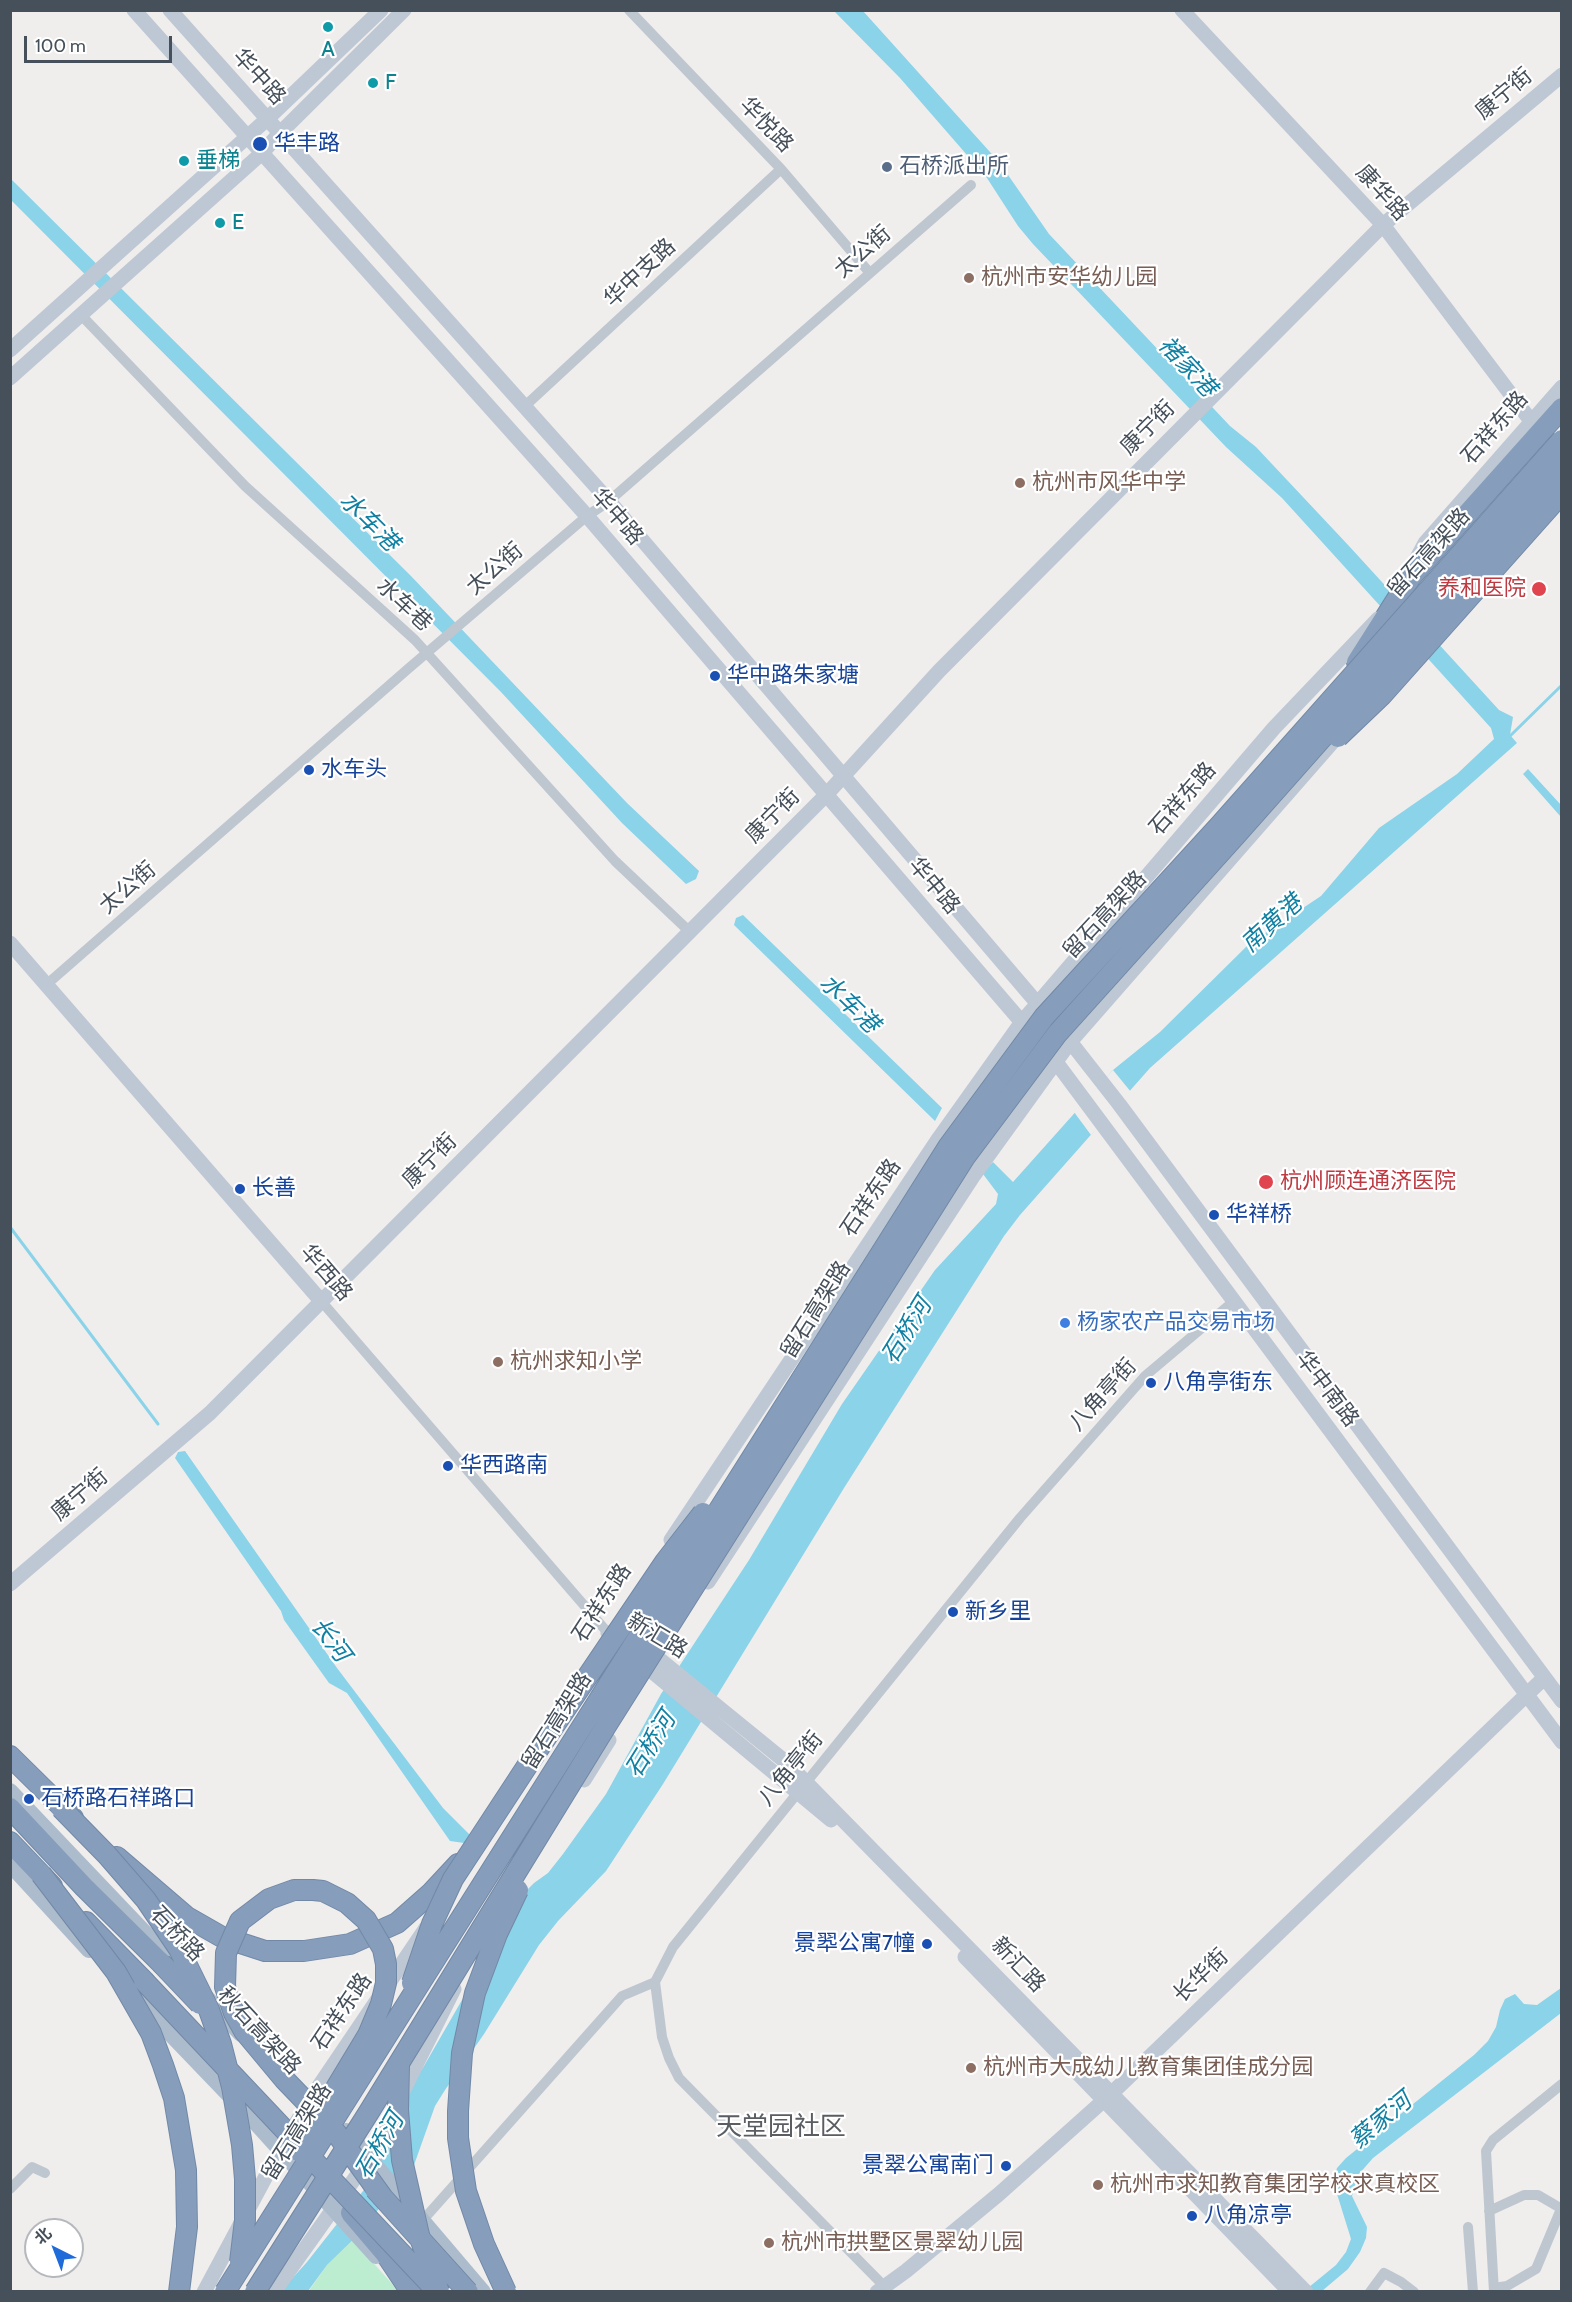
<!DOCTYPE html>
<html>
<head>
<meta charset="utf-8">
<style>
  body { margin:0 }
  #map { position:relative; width:1572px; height:2302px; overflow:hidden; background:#f0eded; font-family:Cabin,"Noto Sans SC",sans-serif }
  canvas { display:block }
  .frame { position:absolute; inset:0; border:12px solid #46505a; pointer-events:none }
  .north { position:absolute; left:24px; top:2218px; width:60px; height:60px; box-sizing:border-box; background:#fff; border:2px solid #b5b9bd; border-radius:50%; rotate:318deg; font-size:16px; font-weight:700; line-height:24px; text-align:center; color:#46505a }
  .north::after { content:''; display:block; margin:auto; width:21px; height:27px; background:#1e6bd9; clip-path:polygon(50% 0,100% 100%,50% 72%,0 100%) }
  .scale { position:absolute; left:24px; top:36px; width:148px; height:27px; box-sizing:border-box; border:3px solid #46505a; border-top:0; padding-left:8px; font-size:18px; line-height:21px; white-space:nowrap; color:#46505a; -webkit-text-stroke:4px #fff; paint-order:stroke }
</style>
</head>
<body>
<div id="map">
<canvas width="1572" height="2302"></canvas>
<div class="frame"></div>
<div class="north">北</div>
<div class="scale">100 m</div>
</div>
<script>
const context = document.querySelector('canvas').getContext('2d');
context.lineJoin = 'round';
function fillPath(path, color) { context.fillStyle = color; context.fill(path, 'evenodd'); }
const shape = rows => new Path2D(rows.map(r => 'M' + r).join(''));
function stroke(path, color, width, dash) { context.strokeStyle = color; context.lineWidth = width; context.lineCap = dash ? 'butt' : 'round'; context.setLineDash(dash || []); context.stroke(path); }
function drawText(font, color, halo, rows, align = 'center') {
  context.font = font + ' Cabin,"Noto Sans SC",sans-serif'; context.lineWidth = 4.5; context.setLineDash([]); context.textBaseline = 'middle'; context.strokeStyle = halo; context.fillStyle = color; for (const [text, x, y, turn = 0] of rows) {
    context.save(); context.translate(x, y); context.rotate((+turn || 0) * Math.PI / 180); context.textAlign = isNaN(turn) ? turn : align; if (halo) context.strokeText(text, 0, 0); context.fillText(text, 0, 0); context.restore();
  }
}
fillPath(shape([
  [353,2240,393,2285,398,2291,308,2292,327,2265]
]), '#bcedd0');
fillPath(shape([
  [834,11,863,11,999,162,1049,234,1230,426,1256,447,1349,546,1499,710,1513,717,1510,735,1517,743,1150,1068,1020,1215,1004,1236,844,1488,663,1784,606,1871,558,1921,539,1945,484,2034,445,2090,435,2106,414,2165,357,2236,327,2265,308,2291,280,2292,307,2262,374,2177,405,2095,424,2066,523,1894,534,1883,548,1873,563,1854,606,1794,661,1694,749,1560,842,1404,935,1270,996,1204,998,1194,983,1174,988,1167,993,1162,1013,1182,1113,1070,1160,1032,1249,944,1321,896,1379,828,1457,774,1494,739,1491,728,1282,498,1226,447,1033,244,1018,226,987,178,900,78],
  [10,178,411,576,627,803,699,871,696,879,686,884,622,823,501,692,11,200],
  [1528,769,1561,805,1561,817,1523,774],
  [743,915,942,1108,935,1121,734,925,736,918],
  [185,1451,337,1668,443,1808,470,1835,464,1843,450,1841,347,1693,329,1683,284,1620,281,1611,175,1458,178,1452],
  [1561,1988,1561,2013,1373,2158,1359,2174,1352,2196,1367,2227,1366,2238,1360,2252,1348,2269,1322,2291,1303,2292,1336,2265,1346,2252,1351,2239,1333,2181,1337,2168,1346,2158,1474,2055,1488,2041,1496,2027,1500,2010,1505,1999,1515,1994,1524,2004,1537,2005]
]), '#8ad3e9');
fillPath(shape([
  [1113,1070,1131,1092,1091,1135,1074,1112]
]), '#f0eded');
stroke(shape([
  [1509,737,1562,685],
  [10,1227,158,1424]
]), '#8ad3e9', 3);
const highway = shape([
  [1357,662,1411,577,1562,408],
  [10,1756,73,1818],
  [10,1808,84,1887,161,1963],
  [10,1842,52,1886],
  [117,1857,187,1917,222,1937,265,1951,304,1951,350,1944,397,1923,431,1893,458,1864],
  [86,1922,144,1981],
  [351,2213,385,2253,411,2292]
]);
stroke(highway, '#7189a7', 22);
stroke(shape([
  [629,10,781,169,869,272],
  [82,316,245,486,415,640,615,861,689,931],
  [525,406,781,169],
  [46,985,409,668,587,516,609,501,971,185],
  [322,1302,608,1633],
  [10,2189,32,2167,45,2173],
  [1489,2211,1524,2195,1538,2195,1562,2209],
  [423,2220,622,1996,655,1982],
  [1468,2227,1473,2292],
  [884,2286,679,2078,669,2058,662,2037,655,1982,673,1947,1020,1518,1145,1376,1234,1301],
  [1494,2288,1507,2286,1536,2269,1561,2209],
  [1370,2292,1384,2273,1401,2282,1414,2292],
  [1494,2292,1486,2151,1493,2140,1562,2084]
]), '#bec7cf', 10);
stroke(shape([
  [134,10,587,516,1056,1062,1562,1742],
  [170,10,609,501,1043,1010],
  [1182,10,1383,225,1531,421],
  [10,350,266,120,381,10],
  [10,378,262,153,279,134,404,10],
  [1411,569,1425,543,1562,387],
  [10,943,322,1302],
  [1065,1035,1119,1104,1562,1701],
  [671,1540,939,1138,1021,1023,1274,728,1378,619],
  [708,1582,974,1175,1070,1042,1343,730],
  [10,1584,210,1413,826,795,939,671,1383,225,1562,75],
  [608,1633,658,1658,787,1763,1306,2292],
  [637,1659,831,1820],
  [584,1780,609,1740],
  [965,1957,1290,2292],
  [204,2292,280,2150,313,2095,426,1928],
  [274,2292,370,2157,454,1989],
  [877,2292,906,2271,999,2194,1112,2093,1544,1678]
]), '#bec8d4', 15);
stroke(shape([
  [10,1791,167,1956],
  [10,1864,89,1950],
  [134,1996,253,2120,376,2256],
  [205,1996,241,2034],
  [346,2131,483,2292]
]), '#adbccc', 16);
stroke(highway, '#869ebb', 20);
const highwayBridge = shape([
  [1338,737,1382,695,1562,493],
  [61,1808,107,1855,146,1900,179,1949,209,2010,221,2044,232,2087,242,2145,245,2179,245,2220,240,2262],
  [41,1874,116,1972,151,2033,163,2065,174,2098,186,2170,187,2227,179,2292],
  [161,1963,200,2004],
  [144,1981,433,2287],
  [412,1983,432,1924,453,1879,531,1760,665,1562,703,1513],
  [399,2066,398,2110,402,2160,419,2235,439,2292],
  [298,2151,368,2035,381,2004,386,1983,386,1964,383,1949,366,1920,347,1903,323,1891,313,1890,294,1890,269,1899,240,1921,226,1953,225,1987,234,2013,244,2031,284,2079,337,2134,383,2198],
  [375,2189,468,2292],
  [225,2292,948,1147,1044,1017,1220,825,1562,440],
  [255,2292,369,2112,606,1726,965,1157,1057,1034,1237,834,1562,467],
  [506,2292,484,2244,466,2191,458,2138,458,2111,462,2053,475,1993,497,1934,518,1890]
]);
stroke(highwayBridge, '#7189a7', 22, []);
stroke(highwayBridge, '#869ebb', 20);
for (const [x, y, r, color] of [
  [328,27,6,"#0f9aa8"],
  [373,83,6,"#0f9aa8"],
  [260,144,8,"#1a4fb4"],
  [184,161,6,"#0f9aa8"],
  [887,167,6,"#5c6f8a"],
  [220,223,6,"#0f9aa8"],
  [969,278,6,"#8d6e63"],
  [1020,483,6,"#8d6e63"],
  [1539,589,8,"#e0444e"],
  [715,676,6,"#1a4fb4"],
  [309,770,6,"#1a4fb4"],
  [1266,1182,8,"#e0444e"],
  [240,1189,6,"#1a4fb4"],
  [1214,1215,6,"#1a4fb4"],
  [1065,1323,6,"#3f7fe0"],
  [498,1362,6,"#8d6e63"],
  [1151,1383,6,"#1a4fb4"],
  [448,1466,6,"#1a4fb4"],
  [953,1612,6,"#1a4fb4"],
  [29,1799,6,"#1a4fb4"],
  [927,1944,6,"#1a4fb4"],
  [971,2068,6,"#8d6e63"],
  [1006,2166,6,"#1a4fb4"],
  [1098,2185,6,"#8d6e63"],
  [1192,2216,6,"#1a4fb4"],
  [769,2243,6,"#8d6e63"]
]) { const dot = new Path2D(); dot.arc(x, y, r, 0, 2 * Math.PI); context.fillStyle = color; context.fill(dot); stroke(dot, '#fff', 2); }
drawText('22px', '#0d838f', '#fff', [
  ["A",328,50,"center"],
  ["F",385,83],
  ["垂梯",196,161],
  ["E",232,223]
], 'left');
drawText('22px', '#46505a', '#fff', [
  ["华中路",259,77,48],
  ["康宁街",1504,94,-40],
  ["华悦路",766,125,46],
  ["康华路",1382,193,48],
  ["太公街",863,252,-41],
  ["华中支路",640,273,-43],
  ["康宁街",1148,428,-45],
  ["石祥东路",1495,428,-49],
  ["华中路",617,517,49],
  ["留石高架路",1429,553,-48],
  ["太公街",495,569,-41],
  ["水车巷",404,605,43],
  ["石祥东路",1183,799,-49],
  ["康宁街",773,816,-45],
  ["华中路",934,886,50],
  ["太公街",128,888,-41],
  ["留石高架路",1105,915,-47],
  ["康宁街",430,1161,-45],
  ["石祥东路",871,1198,-56],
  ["华西路",326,1273,49],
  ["留石高架路",816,1310,-58],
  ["华中南路",1327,1389,53],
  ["八角亭街",1103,1395,-48],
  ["康宁街",80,1495,-41],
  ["石祥东路",602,1603,-57],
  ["新汇路",657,1636,31],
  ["留石高架路",557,1721,-58],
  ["八角亭街",791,1769,-51],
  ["石桥路",177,1934,46],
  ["新汇路",1018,1965,46],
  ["长华街",1201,1976,-44],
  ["石祥东路",342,2012,-56],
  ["秋石高架路",259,2031,47],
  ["留石高架路",297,2132,-58]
]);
drawText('22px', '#164399', '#fff', [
  ["华丰路",274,144],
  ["华中路朱家塘",727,676],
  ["水车头",321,770],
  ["长善",252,1189],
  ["华祥桥",1226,1215],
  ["八角亭街东",1163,1383],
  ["华西路南",460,1466],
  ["新乡里",965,1612],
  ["石桥路石祥路口",41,1799],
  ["景翆公寓7幢",915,1944,"right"],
  ["景翠公寓南门",994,2166,"right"],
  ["八角凉亭",1204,2216]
], 'left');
drawText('22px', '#4e5e75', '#fff', [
  ["石桥派出所",899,167]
], 'left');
drawText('22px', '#785e54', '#fff', [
  ["杭州市安华幼儿园",981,278],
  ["杭州市风华中学",1032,483],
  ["杭州求知小学",510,1362],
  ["杭州市大成幼儿教育集团佳成分园",983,2068],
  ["杭州市求知教育集团学校求真校区",1110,2185],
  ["杭州市拱墅区景翠幼儿园",781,2243]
], 'left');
drawText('22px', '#be3a42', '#fff', [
  ["养和医院",1526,589],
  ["杭州顾连通济医院",1280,1182,"left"]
], 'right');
drawText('22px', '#366cbe', '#fff', [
  ["杨家农产品交易市场",1077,1323]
], 'left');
drawText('italic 24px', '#1080a3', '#fff', [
  ["褚家港",1187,367,47],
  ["水车港",369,522,45],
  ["南黄港",1272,924,-42],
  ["水车港",849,1004,44],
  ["石桥河",907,1331,-58],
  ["长河",330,1640,53],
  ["石桥河",651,1745,-58],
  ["蔡家河",1381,2121,-40],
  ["石桥河",380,2146,-60]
]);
drawText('26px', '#5a5d62', '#fff', [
  ["天堂园社区",781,2127]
]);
</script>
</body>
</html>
